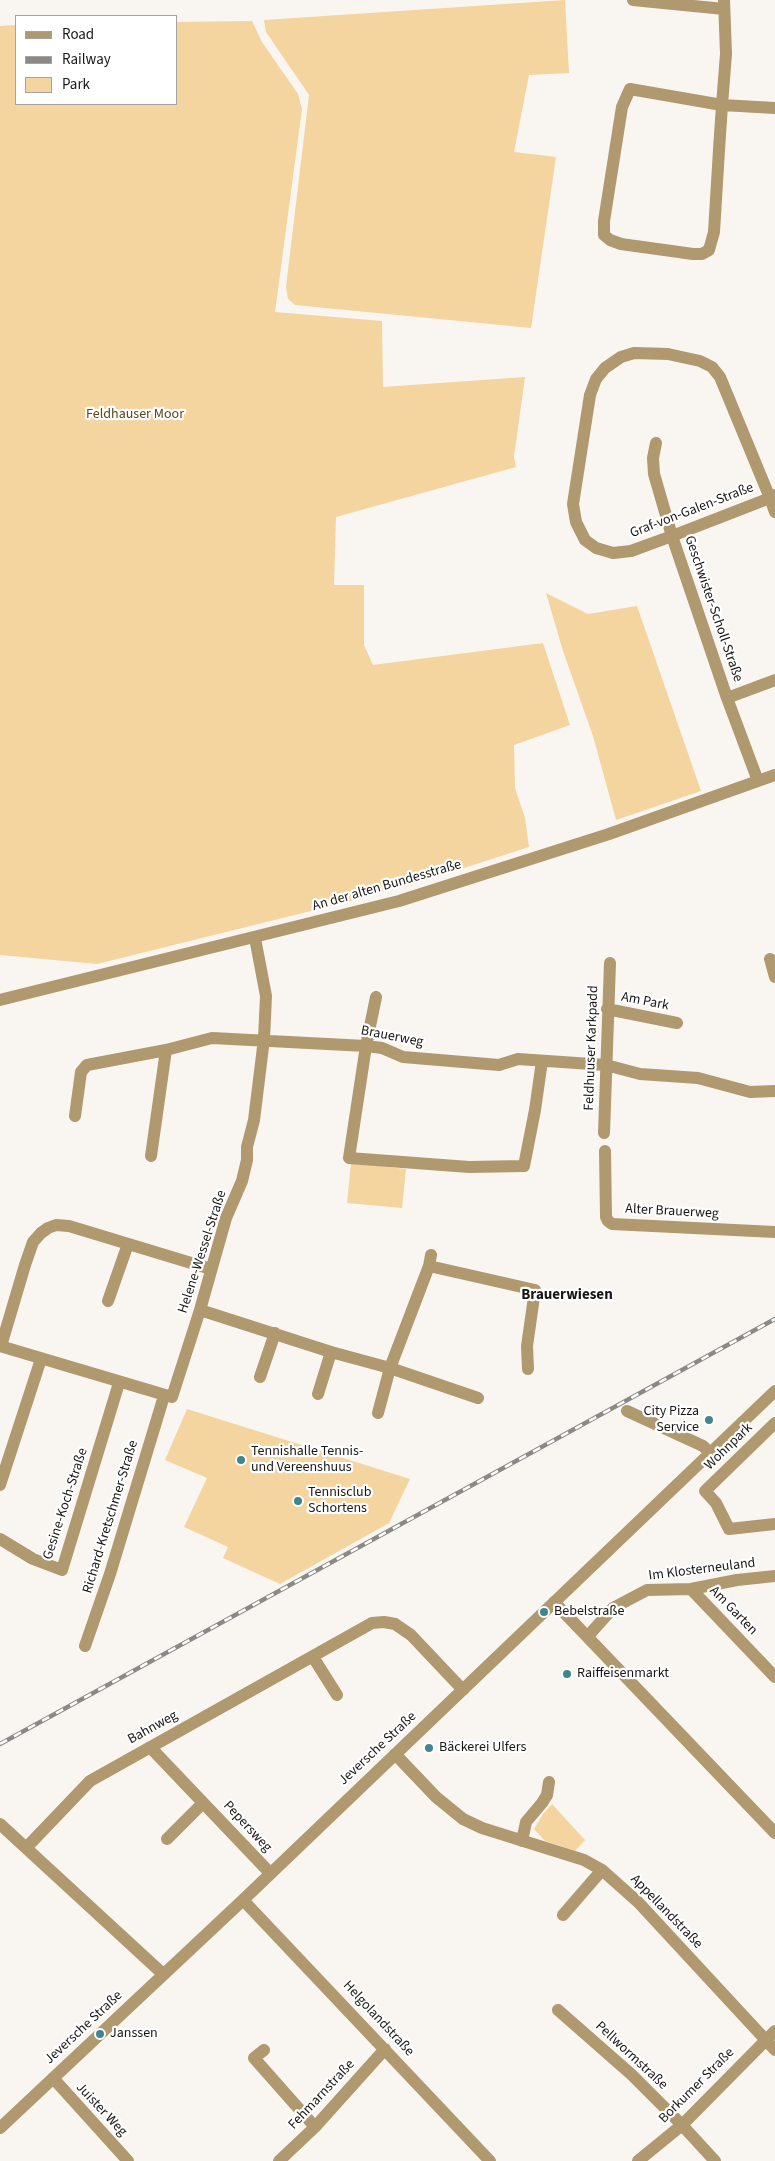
<!DOCTYPE html>
<html>
<head>
<meta charset="utf-8">
<style>
  body { margin:0 }
  #map { position:relative; width:775px; height:2161px; overflow:hidden; background:#f9f6f1; font-family:"Source Sans 3",sans-serif }
  canvas { display:block }
  .legend { position:absolute; left:15px; top:15px; width:162px; height:90px; box-sizing:border-box; background:#fff; border:1px solid #a3a3a2; margin:0; padding:6px 9px; list-style:none; font-size:15px; color:#191816 }
  .legend li { display:flex; align-items:center; gap:10px; height:25px }
  .legend b { width:25px; border:1px solid #a3a3a2 }
</style>
</head>
<body>
<div id="map">
<canvas width="775" height="2161"></canvas>
<ul class="legend">
<li><b style="height:6px;background:#b0986f"></b>Road</li>
<li><b style="height:6px;background:#8b8985"></b>Railway</li>
<li><b style="height:14px;background:#f4d49f"></b>Park</li>
</ul>
</div>
<script>
const context = document.querySelector('canvas').getContext('2d');
context.lineJoin = 'round';
function fillPath(path, color) { context.fillStyle = color; context.fill(path, 'evenodd'); }
const shape = rows => new Path2D(rows.map(r => 'M' + r).join(''));
function stroke(path, color, width, dash) { context.strokeStyle = color; context.lineWidth = width; context.lineCap = dash ? 'butt' : 'round'; context.setLineDash(dash || []); context.stroke(path); }
function drawText(font, color, halo, rows, align = 'center') {
  context.font = font + ' "Source Sans 3",sans-serif'; context.lineWidth = 4.5; context.setLineDash([]); context.textBaseline = 'middle'; context.strokeStyle = halo; context.fillStyle = color; for (const [text, x, y, turn = 0] of rows) {
    context.save(); context.translate(x, y); context.rotate((+turn || 0) * Math.PI / 180); context.textAlign = isNaN(turn) ? turn : align; if (halo) context.strokeText(text, 0, 0); context.fillText(text, 0, 0); context.restore();
  }
}
fillPath(shape([
  [565,0,569,73,529,75,514,152,556,157,531,328,295,305,288,299,286,287,309,95,266,32,264,20],
  [252,21,262,42,298,94,302,109,275,312,382,321,383,387,525,377,514,457,516,467,336,517,334,585,364,585,364,645,373,665,543,643,570,725,514,745,515,788,525,818,529,847,430,879,343,903,97,964,0,955,0,26,16,25,16,104,176,104,176,22],
  [546,593,588,614,637,606,701,791,616,820,593,736,563,651],
  [351,1163,406,1169,402,1208,347,1203],
  [187,1409,410,1479,389,1523,280,1584,223,1558,228,1547,184,1527,207,1478,165,1460],
  [552,1804,585,1840,575,1851,545,1841,534,1829,543,1814]
]), '#f4d49f');
stroke(shape([
  [633,0,724,9],
  [724,0,726,54,722,105,719,150,714,232,709,250,702,254,693,254,621,244,610,240,604,235,604,221,622,107,630,89,722,105,775,108],
  [656,443,653,458,654,474,672,536,727,698,758,781],
  [775,495,770,498,672,536,631,551,613,553,596,548,585,540,576,522,573,504,590,395,596,379,605,368,621,357,634,353,668,354,700,361,712,367,720,377,770,498,775,512],
  [727,698,775,680],
  [770,959,775,977],
  [376,997,366,1046,349,1158,469,1167,524,1166,535,1110,542,1061],
  [0,1000,399,901,609,834,775,775],
  [607,1009,677,1023],
  [75,1116,81,1072,87,1065,166,1050,212,1038,366,1046,382,1048,403,1057,499,1065,518,1059,606,1065,640,1074,698,1078,750,1092,775,1091],
  [604,1133,610,963],
  [605,1151,606,1217,608,1221,612,1224,775,1232],
  [151,1156,166,1050],
  [429,1266,535,1290,527,1346,528,1369],
  [108,1301,128,1244],
  [200,1310,331,1352,318,1394],
  [0,1346,172,1397,200,1310,226,1218,242,1181,247,1160,247,1147,254,1120,264,1039,266,996,255,938],
  [1,1346,25,1265,33,1242,41,1233,48,1228,56,1225,69,1226,211,1269],
  [331,1352,390,1368,478,1398],
  [260,1377,275,1333],
  [627,1411,703,1446,709,1452],
  [378,1413,390,1368,429,1266,431,1255],
  [775,1423,705,1491,716,1503,729,1529,775,1524],
  [0,1485,41,1359],
  [0,1539,33,1559,62,1570,119,1383],
  [691,1589,775,1677],
  [554,1602,775,1833],
  [588,1636,613,1608,647,1590,691,1589,737,1580,775,1576],
  [85,1646,110,1574,164,1396],
  [313,1657,337,1695],
  [150,1747,270,1873],
  [395,1754,436,1797,463,1819,482,1828,584,1860,602,1870,638,1902,775,2050],
  [0,1824,163,1974],
  [167,1839,203,1803],
  [522,1841,526,1822,542,1803,547,1795,549,1782],
  [26,1848,90,1781,372,1623,384,1622,395,1624,411,1635,463,1690],
  [243,1900,490,2161],
  [563,1915,602,1870],
  [558,2010,632,2075,682,2125,715,2161],
  [264,2050,254,2058,315,2127],
  [53,2078,128,2161],
  [0,2128,243,1900,775,1391],
  [279,2161,315,2127,385,2049],
  [638,2161,682,2125,775,2031]
]), '#b0986f', 12);
const rail = shape([
  [0,1744,775,1319]
]);
stroke(rail, '#8b8985', 4.5);
stroke(rail, '#fff', 2.5, [8]);
for (const [x, y, r, color] of [
  [709,1420,5,"#3f868e"],
  [241,1460,5,"#3f868e"],
  [298,1501,5,"#3f868e"],
  [544,1612,5,"#3f868e"],
  [567,1674,5,"#3f868e"],
  [429,1748,5,"#3f868e"],
  [100,2034,5,"#3f868e"]
]) { const dot = new Path2D(); dot.arc(x, y, r, 0, 2 * Math.PI); context.fillStyle = color; context.fill(dot); stroke(dot, '#fff', 2); }
drawText('14px', '#5d461d', '#fff', [
  ["Feldhauser Moor",135,415]
]);
drawText('14px', '#191816', '#fff', [
  ["Graf-von-Galen-Straße",692,511,-21],
  ["Geschwister-Scholl-Straße",713,609,71],
  ["An der alten Bundesstraße",387,886,-16],
  ["Am Park",645,1002,11],
  ["Brauerweg",392,1037,11],
  ["Feldhuuser Karkpadd",592,1048,-88],
  ["Alter Brauerweg",672,1212,3],
  ["Helene-Wessel-Straße",203,1252,-72],
  ["Wohnpark",729,1447,-44],
  ["Gesine-Koch-Straße",66,1504,-72],
  ["Richard-Kretschmer-Straße",111,1517,-73],
  ["Im Klosterneuland",702,1570,-7],
  ["Am Garten",733,1611,46],
  ["Bahnweg",153,1728,-29],
  ["Jeversche Straße",378,1749,-43],
  ["Pepersweg",247,1827,47],
  ["Appellandstraße",666,1912,46],
  ["Helgolandstraße",378,2019,47],
  ["Jeversche Straße",84,2028,-43],
  ["Pellwormstraße",631,2056,43],
  ["Borkumer Straße",697,2086,-45],
  ["Fehmarnstraße",322,2095,-47],
  ["Juister Weg",101,2110,47]
]);
drawText('14px', '#191816', '#fff', [
  ["City Pizza",699,1412,"right"],
  ["Service",699,1428,"right"],
  ["Tennishalle Tennis-",251,1452],
  ["und Vereenshuus",251,1468],
  ["Tennisclub",308,1493],
  ["Schortens",308,1509],
  ["Bebelstraße",554,1612],
  ["Raiffeisenmarkt",577,1674],
  ["Bäckerei Ulfers",439,1748],
  ["Janssen",110,2034]
], 'left');
drawText('bold 15px', '#191816', '#fff', [
  ["Brauerwiesen",567,1296]
]);
</script>
</body>
</html>
